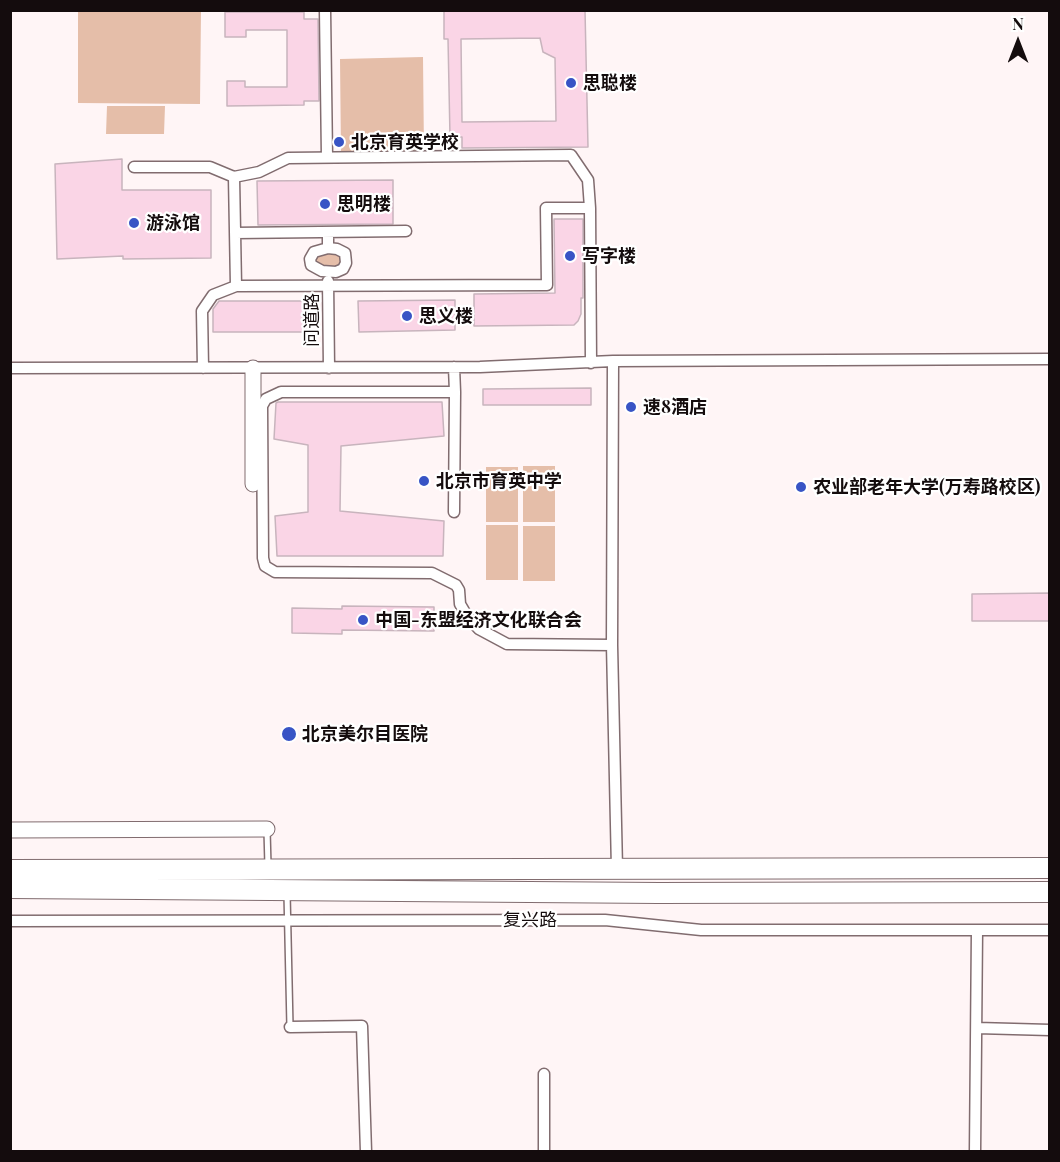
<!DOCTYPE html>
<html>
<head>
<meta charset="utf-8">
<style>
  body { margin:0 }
  #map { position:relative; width:1060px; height:1162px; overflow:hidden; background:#fff5f6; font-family:"Playfair Display",serif }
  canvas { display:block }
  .frame { position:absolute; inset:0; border:12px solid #140c0d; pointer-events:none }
  .north { position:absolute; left:988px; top:12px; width:60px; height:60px; -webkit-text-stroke:4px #fff; paint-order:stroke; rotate:0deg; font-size:16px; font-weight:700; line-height:24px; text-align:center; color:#140c0d }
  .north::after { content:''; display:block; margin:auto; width:21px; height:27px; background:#140c0d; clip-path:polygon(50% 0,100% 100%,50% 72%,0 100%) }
</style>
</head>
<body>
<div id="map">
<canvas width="1060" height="1162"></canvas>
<div class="frame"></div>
<div class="north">N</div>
</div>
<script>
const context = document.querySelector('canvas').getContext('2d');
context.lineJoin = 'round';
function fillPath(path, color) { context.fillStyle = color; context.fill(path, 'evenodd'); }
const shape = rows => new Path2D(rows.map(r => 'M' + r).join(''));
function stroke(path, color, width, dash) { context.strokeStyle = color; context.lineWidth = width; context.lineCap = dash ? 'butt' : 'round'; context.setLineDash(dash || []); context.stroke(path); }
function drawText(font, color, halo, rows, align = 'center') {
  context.font = font + ' "Playfair Display","Noto Sans SC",serif'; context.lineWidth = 4.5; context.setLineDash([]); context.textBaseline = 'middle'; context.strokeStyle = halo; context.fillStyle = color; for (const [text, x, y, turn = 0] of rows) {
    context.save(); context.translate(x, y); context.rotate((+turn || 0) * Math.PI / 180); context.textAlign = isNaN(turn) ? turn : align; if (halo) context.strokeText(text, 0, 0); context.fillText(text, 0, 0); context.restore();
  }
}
fillPath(shape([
  [78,11,201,11,200,104,78,103],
  [423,57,424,153,341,154,340,59],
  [107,106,165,106,164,134,106,134],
  [342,253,343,267,317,269,314,254],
  [523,466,555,466,555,522,523,522],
  [486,467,518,467,518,522,486,522],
  [486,525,518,525,518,580,486,580],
  [523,526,555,526,555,581,523,581]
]), '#e5bea9');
const building = shape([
  [444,10,585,10,588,147,462,148,462,137,450,137,448,39,444,39,444,10],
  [540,38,543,52,555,58,556,121,462,122,461,39,540,38],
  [225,12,304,12,304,19,318,19,319,101,304,101,304,105,227,106,227,81,245,81,245,87,287,87,287,30,246,30,246,37,225,37,225,12],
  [122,159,122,190,211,190,211,258,123,259,123,256,57,259,55,164,122,159],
  [393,180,393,224,258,225,257,181,393,180],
  [554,219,583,219,583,298,581,298,581,314,578,321,574,325,474,326,474,294,555,293,554,219],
  [455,300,455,330,359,332,358,301,455,300],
  [219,301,309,301,309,332,213,332,213,309,219,301],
  [591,388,591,405,483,405,483,389,591,388],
  [278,402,442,402,444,436,341,446,340,511,444,521,443,556,277,556,275,516,308,512,308,445,274,439,276,403,278,402],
  [1050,593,1050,621,972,621,972,594,1050,593],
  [342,606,434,607,434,631,342,630,342,634,292,633,292,608,342,609,342,606]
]);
fillPath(building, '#fad5e6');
stroke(building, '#c8b4bd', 1.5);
const lane = shape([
  [267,830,268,866],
  [287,893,290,1027]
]);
const street = shape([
  [325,10,327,157],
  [134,167,210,167,234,177,259,172,288,158,571,155,588,180,590,208,546,208,547,285,236,286,234,177],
  [590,208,591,363],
  [328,232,328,248,314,252,310,259,311,265,322,271,336,272,343,269,346,263,345,253,337,249,328,248],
  [235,233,406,231],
  [328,281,329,368],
  [613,361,612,645,617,869],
  [454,367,455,392,281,392,266,399,262,406,263,558,265,566,275,572,432,573,456,585,459,590,460,604,467,616,479,629,507,644,612,645],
  [10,368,480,367,613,361,1050,359],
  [203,368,202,311,213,295,236,286],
  [454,512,455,392],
  [10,921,605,920,701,930,1050,930],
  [290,1027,362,1026,366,1152],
  [977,1028,1050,1030],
  [544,1074,544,1152],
  [975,1152,977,930]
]);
const secondary = shape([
  [253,368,253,484],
  [10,830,267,829]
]);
const highway = shape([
  [10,870,1050,868],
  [10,888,659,893,1050,892]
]);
stroke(lane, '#816c6f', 8);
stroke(street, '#816c6f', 13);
stroke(secondary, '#816c6f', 17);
stroke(highway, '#816c6f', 22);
stroke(lane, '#fff', 5);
stroke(street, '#fff', 10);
stroke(secondary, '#fff', 15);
stroke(highway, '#fff', 20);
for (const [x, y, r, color] of [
  [571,83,6,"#3854c5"],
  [339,142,6,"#3854c5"],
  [325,204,6,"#3854c5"],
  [134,223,6,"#3854c5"],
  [570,256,6,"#3854c5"],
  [407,316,6,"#3854c5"],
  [631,407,6,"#3854c5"],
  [424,481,6,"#3854c5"],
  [801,487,6,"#3854c5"],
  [363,620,6,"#3854c5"],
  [289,734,8,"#3854c5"]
]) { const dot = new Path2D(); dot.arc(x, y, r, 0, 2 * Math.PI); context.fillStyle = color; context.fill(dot); stroke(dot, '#fff', 2); }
drawText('bold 18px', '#140c0d', '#fff', [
  ["思聪楼",583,83],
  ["北京育英学校",351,142],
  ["思明楼",337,204],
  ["游泳馆",146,223],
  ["写字楼",582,256],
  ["思义楼",419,316],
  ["速8酒店",643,407],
  ["北京市育英中学",436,481],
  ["农业部老年大学(万寿路校区)",813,487],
  ["中国-东盟经济文化联合会",375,620],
  ["北京美尔目医院",302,734]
], 'left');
drawText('18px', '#140c0d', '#fff', [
  ["问道路",312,320,-90],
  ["复兴路",530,920]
]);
</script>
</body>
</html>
